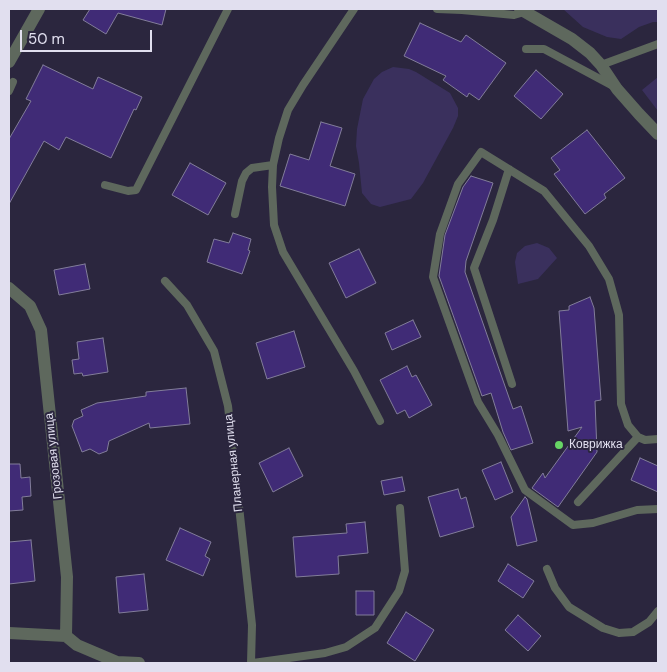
<!DOCTYPE html>
<html>
<head>
<meta charset="utf-8">
<style>
  body { margin:0 }
  #map { position:relative; width:667px; height:672px; overflow:hidden; background:#2b263e; font-family:"DM Sans",sans-serif }
  canvas { display:block }
  .frame { position:absolute; inset:0; border:10px solid #e1dfef; pointer-events:none }
  .scale { position:absolute; left:20px; top:30px; width:132px; height:22px; box-sizing:border-box; border:2px solid #e1dfef; border-top:0; padding-left:6px; font-size:15px; line-height:18px; white-space:nowrap; color:#e1dfef; -webkit-text-stroke:4px #2b263e; paint-order:stroke }
</style>
</head>
<body>
<div id="map">
<canvas width="667" height="672"></canvas>
<div class="frame"></div>
<div class="scale">50 m</div>
</div>
<script>
const context = document.querySelector('canvas').getContext('2d');
context.lineJoin = 'round';
function fillPath(path, color) { context.fillStyle = color; context.fill(path, 'evenodd'); }
const shape = rows => new Path2D(rows.map(r => 'M' + r).join(''));
function stroke(path, color, width, dash) { context.strokeStyle = color; context.lineWidth = width; context.lineCap = dash ? 'butt' : 'round'; context.setLineDash(dash || []); context.stroke(path); }
function drawText(font, color, halo, rows, align = 'center') {
  context.font = font + ' "DM Sans",sans-serif'; context.lineWidth = 4; context.setLineDash([]); context.textBaseline = 'middle'; context.strokeStyle = halo; context.fillStyle = color; for (const [text, x, y, turn = 0] of rows) {
    context.save(); context.translate(x, y); context.rotate((+turn || 0) * Math.PI / 180); context.textAlign = isNaN(turn) ? turn : align; if (halo) context.strokeText(text, 0, 0); context.fillText(text, 0, 0); context.restore();
  }
}
fillPath(shape([
  [563,9,658,9,658,22,653,22,639,27,621,39,607,37,583,27],
  [393,67,409,69,416,72,450,93,458,108,458,116,453,128,423,183,411,199,380,207,371,204,362,193,359,163,356,146,357,129,363,99,374,79,382,72],
  [658,77,658,111,642,90],
  [537,243,549,248,557,258,538,279,518,284,515,262,517,253,525,246]
]), '#3a305d');
const building = shape([
  [90,9,166,9,162,25,118,13,106,34,83,20,90,9],
  [420,23,461,42,466,35,506,63,479,100,469,93,467,97,443,80,446,76,404,56,420,23],
  [43,65,93,89,98,77,142,97,136,110,134,109,111,158,66,137,59,150,44,141,9,204,9,139,31,101,26,99,43,65],
  [536,70,563,94,541,119,514,96,536,70],
  [321,122,342,128,330,166,355,174,345,206,280,186,290,154,309,160,321,122],
  [587,130,625,178,604,194,606,198,585,214,554,174,560,170,551,158,587,130],
  [190,163,226,183,208,215,172,195,190,163],
  [471,176,493,183,466,261,465,272,513,409,521,406,533,443,511,450,503,432,491,393,482,396,439,276,445,235,463,187,471,176],
  [233,233,251,239,248,250,250,251,242,274,207,262,214,239,229,243,233,233],
  [359,249,376,283,346,298,329,263,359,249],
  [85,264,90,289,59,295,54,270,85,264],
  [590,297,594,308,601,400,595,401,597,452,558,507,532,488,543,473,545,478,582,427,568,431,559,311,569,310,569,306,590,297],
  [413,320,421,337,392,350,385,333,413,320],
  [294,331,305,367,267,379,256,343,294,331],
  [103,338,108,372,83,376,82,373,74,374,72,360,79,359,77,342,103,338],
  [407,366,412,377,416,375,432,405,409,418,405,410,397,414,380,380,407,366],
  [186,388,190,424,150,428,149,423,109,441,107,451,99,454,90,449,82,452,72,426,74,420,83,416,81,410,97,403,146,396,146,392,186,388],
  [289,448,303,476,273,492,259,463,289,448],
  [640,458,658,466,658,492,631,480,640,458],
  [501,462,513,492,495,500,482,470,501,462],
  [9,464,20,464,21,478,30,477,31,496,22,497,23,510,9,511,9,464],
  [402,477,405,491,384,495,381,481,402,477],
  [458,489,461,499,466,497,474,527,440,537,428,497,458,489],
  [525,497,527,499,537,541,517,546,511,517,525,497],
  [365,522,368,553,338,556,339,574,296,577,293,537,347,533,346,524,365,522],
  [180,528,211,542,205,556,210,559,203,576,166,560,180,528],
  [31,540,35,581,9,584,9,542,31,540],
  [508,564,534,581,523,598,498,581,508,564],
  [144,574,148,610,119,613,116,577,144,574],
  [356,591,374,591,374,615,356,615,356,591],
  [406,612,434,630,415,661,387,643,406,612],
  [518,615,541,636,528,651,505,630,518,615]
]);
fillPath(building, '#402b76');
stroke(building, '#827d9a', 1);
stroke(shape([
  [354,9,303,85,288,110,279,138,273,165,272,187,274,225,283,252,354,371,380,421],
  [437,9,462,10,514,15,524,12],
  [526,49,544,49,613,86],
  [601,65,658,44],
  [9,91,13,82],
  [509,169,493,220,474,268,512,384],
  [105,185,128,191,136,190,228,9],
  [235,214,242,181,246,173,252,168,273,165],
  [165,281,187,305,214,351,228,406,252,625,251,663],
  [658,439,645,440,638,437,628,425,621,404,619,315,616,304,609,279,589,246,544,191,481,152,458,184,440,234,433,277,478,402,498,435,525,490,573,525,593,523,637,510,658,509],
  [578,502,638,437],
  [547,569,555,588,569,607,603,628,619,633,633,632,649,622,658,611],
  [253,663,325,653,346,647,375,628,399,591,405,571,400,508]
]), '#5e685d', 8);
stroke(shape([
  [520,9,572,39,590,53,601,65,617,89,639,114,658,134],
  [9,62,39,9],
  [9,288,30,306,41,330,67,577,66,636],
  [9,633,66,636,77,645,117,662,139,663]
]), '#5e685d', 12);
for (const [x, y, r, color] of [
  [559,445,5,"#67d465"]
]) { const dot = new Path2D(); dot.arc(x, y, r, 0, 2 * Math.PI); context.fillStyle = color; context.fill(dot); stroke(dot, '#2b263e', 2); }
drawText('12px', '#e1dfef', '#2b263e', [
  ["Коврижка",569,445]
], 'left');
drawText('12px', '#e1dfef', '#2b263e', [
  ["Грозовая улица",54,456,-96],
  ["Планерная улица",234,463,-96]
]);
</script>
</body>
</html>
